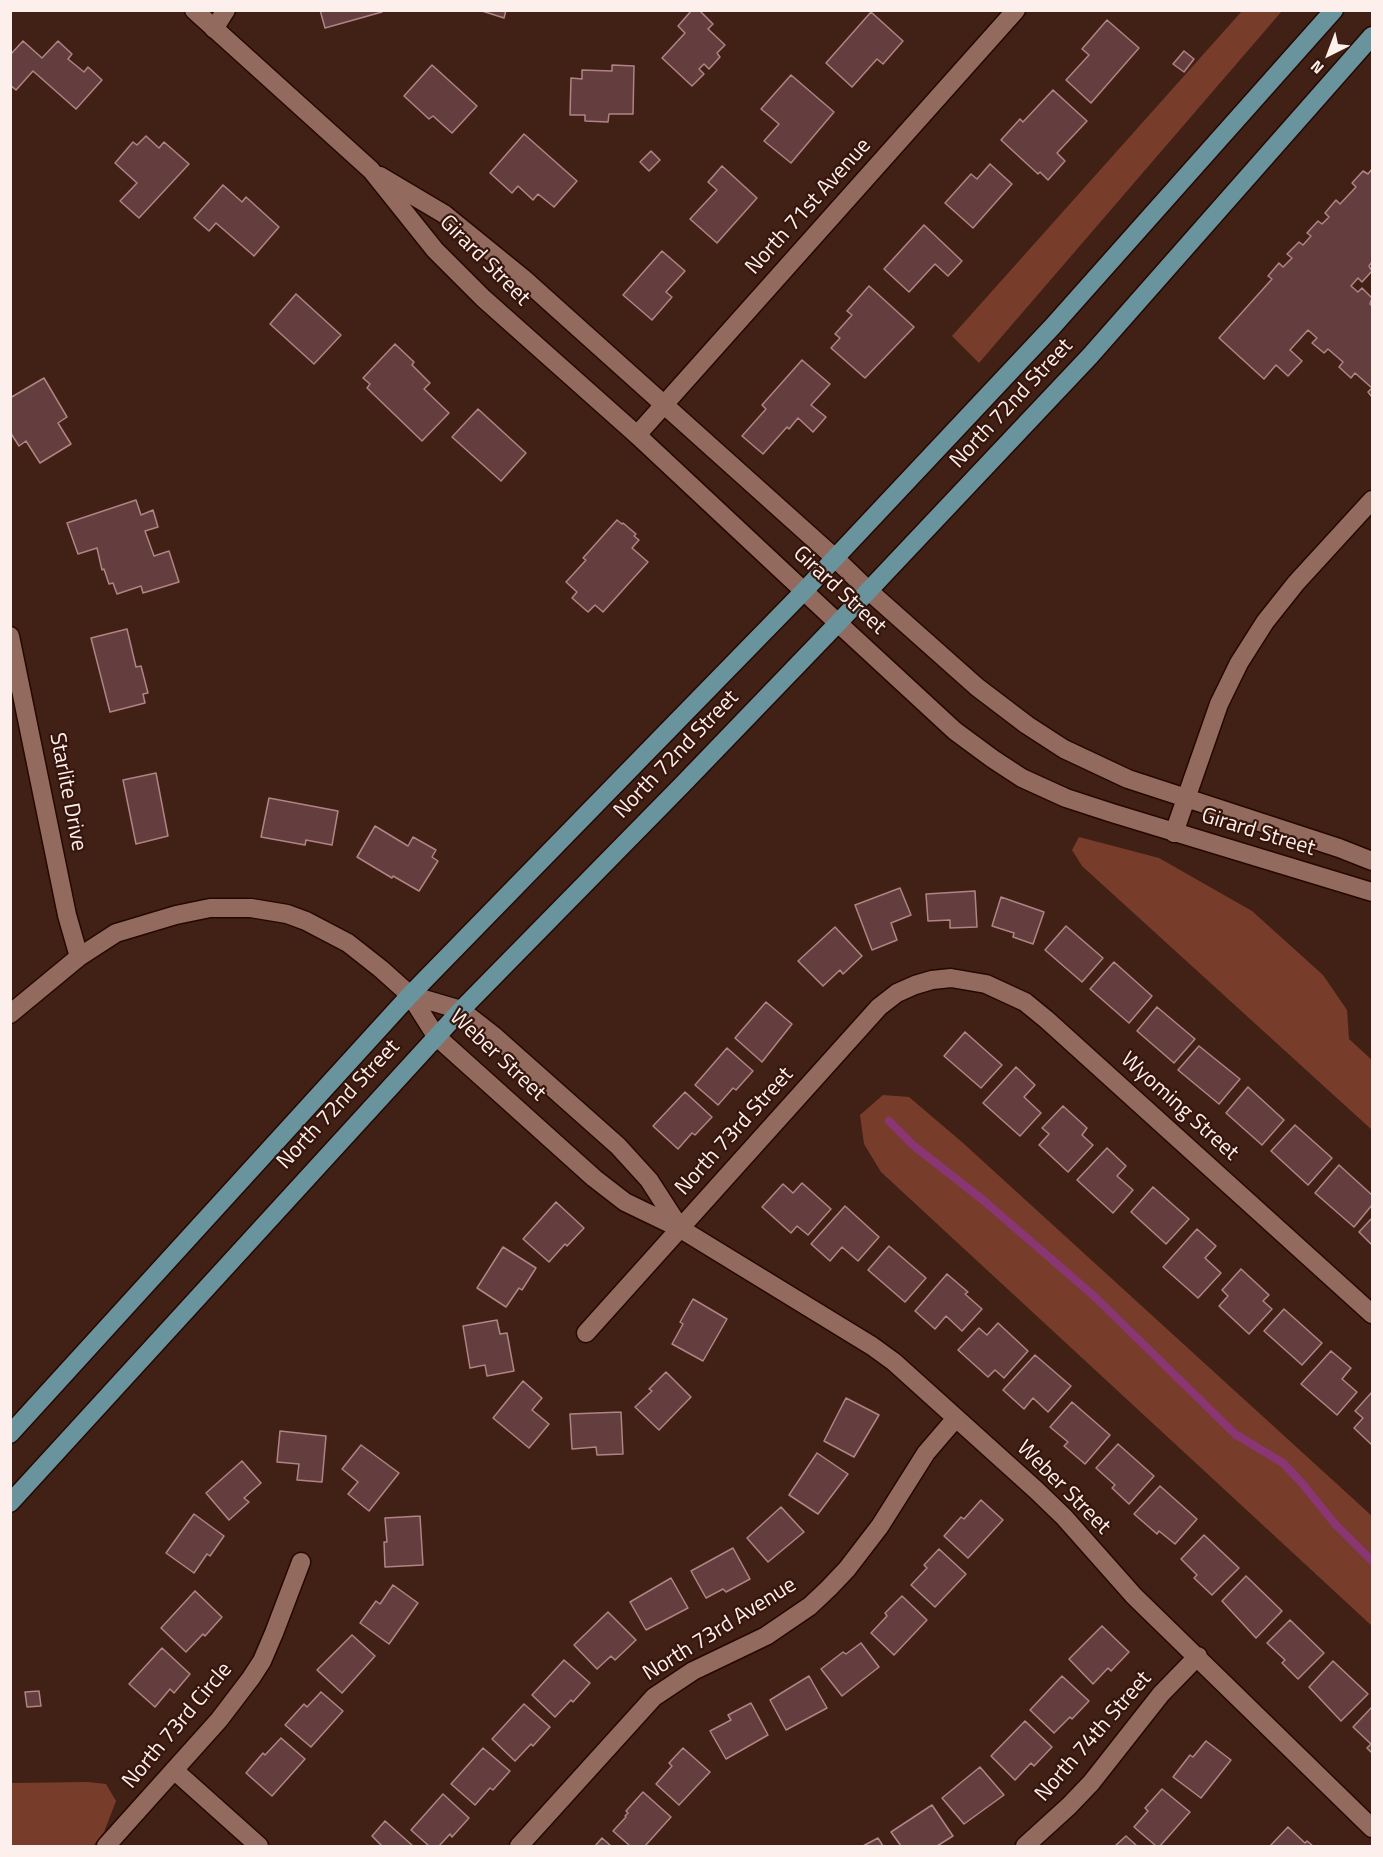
<!DOCTYPE html>
<html>
<head>
<meta charset="utf-8">
<style>
  body { margin:0 }
  #map { position:relative; width:1383px; height:1857px; overflow:hidden; background:#412015; font-family:"Titillium Web",sans-serif }
  canvas { display:block }
  .frame { position:absolute; inset:0; border:12px solid #fdefeb; pointer-events:none }
  .north { position:absolute; left:1299px; top:24px; width:60px; height:60px; -webkit-text-stroke:4px #36160c; paint-order:stroke; rotate:222deg; font-size:16px; font-weight:700; line-height:24px; text-align:center; color:#fdefeb }
  .north::after { content:''; display:block; margin:auto; width:21px; height:27px; background:#fdefeb; clip-path:polygon(50% 0,100% 100%,50% 72%,0 100%) }
</style>
</head>
<body>
<div id="map">
<canvas width="1383" height="1857"></canvas>
<div class="frame"></div>
<div class="north">N</div>
</div>
<script>
const context = document.querySelector('canvas').getContext('2d');
context.lineJoin = 'round';
function fillPath(path, color) { context.fillStyle = color; context.fill(path, 'evenodd'); }
const shape = rows => new Path2D(rows.map(r => 'M' + r).join(''));
function stroke(path, color, width, dash) { context.strokeStyle = color; context.lineWidth = width; context.lineCap = dash ? 'butt' : 'round'; context.setLineDash(dash || []); context.stroke(path); }
function drawText(font, color, halo, rows, align = 'center') {
  context.font = font + ' "Titillium Web",sans-serif'; context.lineWidth = 4.5; context.setLineDash([]); context.textBaseline = 'middle'; context.strokeStyle = halo; context.fillStyle = color; for (const [text, x, y, turn = 0] of rows) {
    context.save(); context.translate(x, y); context.rotate((+turn || 0) * Math.PI / 180); context.textAlign = isNaN(turn) ? turn : align; if (halo) context.strokeText(text, 0, 0); context.fillText(text, 0, 0); context.restore();
  }
}
fillPath(shape([
  [1242,11,1282,11,979,363,952,336],
  [1079,837,1159,858,1252,911,1323,975,1347,1010,1349,1039,1372,1060,1372,1130,1082,866,1072,850],
  [883,1095,909,1097,963,1143,1372,1516,1372,1626,881,1172,864,1144,860,1115],
  [88,1782,106,1784,116,1801,104,1832,93,1846,11,1846,11,1783]
]), '#783d2a');
stroke(shape([
  [889,1121,914,1146,983,1200,1094,1296,1235,1434,1283,1463,1301,1482,1335,1524,1372,1561]
]), '#8a3675', 8);
const building = shape([
  [320,10,381,10,382,12,325,28,320,10],
  [479,10,506,10,504,18,479,10],
  [692,10,699,10,713,24,708,29,725,45,717,53,720,57,709,69,704,64,699,69,704,74,692,86,662,58,685,33,678,26,692,10],
  [871,12,903,41,883,64,877,59,852,87,826,63,871,12],
  [1107,20,1139,48,1091,103,1066,80,1089,55,1082,49,1107,20],
  [23,41,42,58,58,41,72,54,68,59,84,72,88,67,102,80,76,109,33,71,16,90,10,85,10,55,23,41],
  [1184,51,1194,59,1184,72,1173,64,1184,51],
  [432,65,477,106,452,133,433,116,429,119,404,96,432,65],
  [612,65,634,66,633,114,609,114,608,122,585,121,585,115,570,115,571,78,582,79,582,70,612,71,612,65],
  [791,75,834,112,791,163,764,141,779,124,761,109,791,75],
  [1053,90,1087,121,1057,153,1065,161,1048,180,1040,172,1038,174,1001,140,1020,119,1023,122,1053,90],
  [524,134,577,181,554,207,538,194,533,200,518,186,512,193,490,173,524,134],
  [146,136,159,148,164,142,189,164,139,218,120,201,137,183,115,163,133,142,137,145,146,136],
  [651,151,660,160,649,171,640,162,651,151],
  [990,164,1012,184,973,228,945,203,971,174,977,179,990,164],
  [722,166,757,198,717,243,690,219,717,190,708,182,722,166],
  [1372,169,1372,262,1369,266,1372,271,1362,282,1358,278,1351,286,1358,292,1362,288,1372,298,1370,304,1372,306,1372,397,1368,392,1372,388,1355,373,1351,378,1339,367,1343,362,1328,349,1324,353,1312,343,1317,338,1308,330,1290,350,1302,361,1288,376,1276,365,1264,379,1219,338,1272,279,1268,276,1279,263,1283,267,1292,258,1287,254,1299,242,1303,245,1311,236,1307,233,1318,221,1322,224,1329,217,1325,213,1336,200,1340,204,1356,187,1352,183,1363,171,1368,174,1372,169],
  [223,185,242,202,246,197,279,227,254,256,216,223,209,231,194,218,223,185],
  [924,225,962,261,948,276,935,264,909,292,884,269,924,225],
  [662,251,685,271,666,292,672,297,652,320,623,295,662,251],
  [869,286,914,327,865,378,831,348,840,338,835,334,852,315,847,311,869,286],
  [296,294,341,335,314,364,270,324,296,294],
  [395,344,414,362,412,365,430,383,424,389,449,413,422,441,367,388,370,384,363,378,395,344],
  [802,360,830,384,811,405,826,417,813,432,798,418,789,429,787,427,763,454,742,436,766,409,762,405,802,360],
  [44,378,67,417,58,423,71,444,40,463,26,441,19,446,10,432,10,398,44,378],
  [478,409,526,453,501,481,452,437,478,409],
  [136,500,141,515,153,510,158,527,145,531,154,556,169,551,179,582,143,593,141,586,117,594,113,583,109,584,104,569,102,570,97,548,78,554,67,523,136,500],
  [617,520,622,524,623,523,636,534,634,536,639,540,632,548,648,562,603,612,595,605,588,612,572,598,577,592,566,582,586,560,583,558,617,520],
  [127,629,136,667,141,666,148,693,143,694,145,703,110,712,91,638,127,629],
  [156,773,168,836,136,844,123,780,156,773],
  [269,798,338,811,332,845,306,840,305,845,261,837,269,798],
  [375,826,408,846,413,837,436,850,432,857,438,861,419,891,393,876,392,878,357,857,375,826],
  [900,888,911,915,891,923,897,940,872,950,855,905,900,888],
  [975,891,977,927,950,928,950,920,928,921,926,894,975,891],
  [1001,897,1044,912,1033,944,1013,937,1014,933,992,926,1001,897],
  [1066,926,1103,958,1082,982,1045,950,1066,926],
  [835,927,862,956,843,974,840,970,823,986,798,961,835,927],
  [1114,962,1152,996,1129,1023,1090,989,1114,962],
  [766,1002,792,1024,762,1062,735,1038,766,1002],
  [1157,1007,1195,1039,1174,1063,1137,1031,1157,1007],
  [965,1032,1002,1065,981,1088,944,1056,965,1032],
  [1199,1046,1240,1079,1219,1104,1178,1070,1199,1046],
  [727,1048,753,1071,736,1090,733,1088,718,1105,695,1085,727,1048],
  [1016,1067,1035,1085,1024,1097,1041,1113,1020,1136,983,1103,1016,1067],
  [1248,1087,1284,1120,1262,1145,1226,1113,1248,1087],
  [685,1092,712,1117,695,1135,692,1133,678,1149,653,1126,685,1092],
  [1063,1106,1087,1128,1082,1135,1093,1145,1068,1172,1039,1145,1049,1134,1042,1128,1063,1106],
  [1295,1125,1332,1158,1308,1185,1271,1151,1295,1125],
  [1107,1148,1126,1166,1117,1176,1133,1190,1113,1213,1077,1180,1107,1148],
  [1339,1165,1372,1195,1372,1205,1354,1227,1315,1193,1339,1165],
  [802,1183,831,1209,808,1235,797,1226,791,1233,762,1207,783,1184,793,1193,802,1183],
  [1153,1187,1189,1219,1166,1244,1131,1212,1153,1187],
  [556,1202,584,1228,567,1246,565,1244,549,1262,523,1239,556,1202],
  [845,1206,879,1237,858,1261,842,1247,830,1261,811,1244,845,1206],
  [1372,1218,1372,1245,1359,1232,1372,1218],
  [1197,1229,1216,1246,1205,1258,1221,1273,1198,1298,1163,1267,1197,1229],
  [889,1246,926,1278,905,1302,868,1270,889,1246],
  [503,1247,536,1268,522,1290,519,1288,506,1307,477,1288,503,1247],
  [1241,1269,1269,1295,1263,1301,1272,1309,1249,1334,1219,1306,1228,1296,1222,1290,1241,1269],
  [947,1274,968,1292,965,1294,982,1309,962,1331,946,1316,935,1329,915,1311,947,1274],
  [693,1299,727,1319,703,1361,672,1344,683,1324,680,1322,693,1299],
  [1284,1309,1322,1343,1302,1365,1264,1331,1284,1309],
  [497,1320,500,1334,507,1333,514,1371,487,1376,485,1365,470,1368,463,1326,497,1320],
  [998,1323,1028,1351,1004,1378,995,1370,988,1377,958,1350,979,1328,987,1335,998,1323],
  [1331,1351,1351,1368,1342,1379,1357,1392,1337,1415,1301,1384,1331,1351],
  [1035,1355,1071,1386,1048,1412,1033,1398,1024,1409,1003,1390,1035,1355],
  [666,1372,691,1397,659,1430,635,1407,652,1391,649,1389,666,1372],
  [523,1381,542,1398,532,1410,549,1424,529,1448,493,1418,523,1381],
  [1372,1392,1372,1445,1354,1428,1363,1418,1355,1411,1372,1392],
  [846,1398,879,1415,854,1457,824,1441,846,1398],
  [1072,1402,1110,1435,1085,1464,1064,1446,1068,1442,1050,1427,1072,1402],
  [621,1412,623,1454,597,1455,596,1447,572,1449,570,1414,621,1412],
  [280,1431,326,1436,322,1482,297,1480,299,1464,277,1462,280,1431],
  [1118,1444,1154,1476,1129,1504,1112,1488,1115,1485,1096,1468,1118,1444],
  [361,1445,399,1473,369,1511,348,1494,358,1482,342,1469,361,1445],
  [817,1453,848,1474,818,1514,789,1495,817,1453],
  [242,1461,261,1483,244,1498,249,1502,229,1520,206,1493,242,1461],
  [1160,1486,1197,1519,1175,1544,1159,1531,1157,1534,1134,1514,1160,1486],
  [981,1500,1003,1520,968,1558,944,1536,961,1517,964,1519,981,1500],
  [781,1507,804,1532,768,1562,747,1538,781,1507],
  [194,1514,224,1536,210,1556,207,1554,194,1573,166,1553,194,1514],
  [420,1516,423,1565,385,1567,384,1542,387,1542,385,1518,420,1516],
  [1204,1535,1239,1568,1212,1595,1194,1578,1197,1575,1181,1559,1204,1535],
  [733,1548,750,1579,726,1592,723,1589,706,1598,691,1571,733,1548],
  [939,1549,966,1574,935,1607,911,1585,927,1568,924,1565,939,1549],
  [1246,1576,1282,1611,1256,1638,1222,1601,1246,1576],
  [671,1578,688,1608,646,1630,630,1602,671,1578],
  [393,1585,418,1603,389,1644,360,1623,376,1601,380,1604,393,1585],
  [195,1591,222,1617,205,1636,203,1634,186,1652,161,1628,195,1591],
  [902,1596,927,1620,894,1655,871,1633,887,1616,885,1613,902,1596],
  [608,1612,636,1640,615,1660,611,1656,597,1669,574,1645,608,1612],
  [1290,1620,1324,1653,1298,1679,1282,1663,1285,1660,1267,1643,1290,1620],
  [1102,1626,1129,1652,1111,1671,1108,1668,1093,1684,1069,1659,1102,1626],
  [352,1635,375,1656,342,1693,317,1670,352,1635],
  [861,1643,879,1667,842,1696,821,1669,843,1652,846,1654,861,1643],
  [162,1648,190,1674,174,1693,170,1689,155,1707,129,1684,162,1648],
  [564,1660,590,1683,573,1702,571,1700,555,1717,532,1695,564,1660],
  [1333,1661,1368,1694,1341,1721,1309,1687,1333,1661],
  [809,1676,827,1708,786,1730,770,1700,809,1676],
  [1062,1676,1089,1701,1072,1719,1070,1717,1054,1733,1030,1710,1062,1676],
  [39,1691,41,1706,27,1707,25,1692,39,1691],
  [321,1692,343,1711,311,1747,285,1725,304,1704,307,1707,321,1692],
  [751,1703,768,1735,726,1759,710,1731,731,1720,728,1715,751,1703],
  [524,1704,550,1727,533,1746,531,1744,515,1761,492,1739,524,1704],
  [1372,1707,1372,1753,1367,1748,1371,1744,1353,1727,1372,1707],
  [1025,1721,1052,1747,1034,1766,1031,1763,1015,1780,991,1756,1025,1721],
  [281,1738,305,1759,272,1796,246,1773,263,1753,265,1755,281,1738],
  [1206,1741,1231,1760,1201,1798,1173,1777,1190,1755,1193,1757,1206,1741],
  [483,1748,510,1771,493,1790,490,1788,475,1805,451,1784,483,1748],
  [683,1748,710,1772,679,1805,656,1784,672,1766,669,1763,683,1748],
  [980,1767,1004,1795,964,1824,942,1798,980,1767],
  [1162,1789,1190,1812,1160,1846,1156,1846,1134,1827,1148,1811,1145,1808,1162,1789],
  [643,1792,671,1817,645,1846,630,1846,613,1831,626,1817,625,1816,628,1813,626,1811,643,1792],
  [443,1794,469,1818,452,1837,450,1834,439,1846,429,1846,411,1830,443,1794],
  [932,1805,953,1836,937,1846,901,1846,891,1832,932,1805],
  [385,1821,413,1846,382,1846,372,1836,385,1821],
  [1288,1827,1305,1843,1307,1841,1313,1846,1270,1846,1288,1827],
  [1126,1836,1137,1846,1115,1846,1126,1836],
  [602,1838,611,1846,595,1846,602,1838],
  [878,1838,883,1846,863,1846,878,1838]
]);
fillPath(building, '#643d3e');
stroke(building, '#b08484', 1.5);
const minor = shape([
  [214,29,226,10],
  [637,435,1016,10],
  [869,591,977,687,1027,725,1064,749,1128,779,1339,848,1372,861],
  [838,623,955,731,993,759,1022,778,1066,798,1112,813,1372,892],
  [10,636,67,915,79,957],
  [1174,833,1219,704,1239,663,1265,622,1296,583,1372,500],
  [410,995,461,1010,493,1035,618,1146,649,1180,680,1228],
  [10,1014,79,957,116,933,176,915,210,908,251,908,287,914,306,921,348,943,381,969,410,995,436,1036,594,1178,625,1202,681,1229,872,1346,894,1362,1036,1490,1064,1517,1134,1596,1372,1828],
  [586,1333,879,1007,897,993,915,985,932,980,951,978,986,984,1025,1002,1047,1020,1372,1314],
  [174,1770,259,1846],
  [106,1846,219,1720,251,1678,262,1661,274,1633,301,1562],
  [519,1846,654,1697,693,1671,766,1636,810,1606,829,1588,847,1569,880,1526,926,1453,956,1418],
  [1025,1846,1069,1806,1091,1783,1161,1694,1198,1656]
]);
const tertiary = shape([
  [194,10,371,170,435,250,483,298,637,435,838,623],
  [380,176,444,214,524,279,835,558,869,591]
]);
const primary = shape([
  [10,1434,410,995,804,591,1053,326,1334,10],
  [10,1503,461,1010,682,785,838,623,1090,356,1372,36]
]);
stroke(minor, '#260801', 21);
stroke(tertiary, '#260801', 21);
stroke(primary, '#260801', 21);
stroke(minor, '#926b5e', 18);
stroke(tertiary, '#926b5e', 18);
stroke(primary, '#69939d', 18);
drawText('22px', '#fdefeb', '#36160c', [
  ["North 71st Avenue",809,207,-48],
  ["Girard Street",484,261,45],
  ["North 72nd Street",1012,404,-47],
  ["Girard Street",839,591,43],
  ["North 72nd Street",677,755,-46],
  ["Starlite Drive",67,792,79],
  ["Girard Street",1258,833,17],
  ["Weber Street",497,1056,43],
  ["North 72nd Street",339,1105,-47],
  ["Wyoming Street",1179,1107,42],
  ["North 73rd Street",735,1132,-48],
  ["Weber Street",1063,1488,45],
  ["North 73rd Avenue",720,1630,-32],
  ["North 73rd Circle",178,1726,-50],
  ["North 74th Street",1094,1737,-49]
]);
</script>
</body>
</html>
